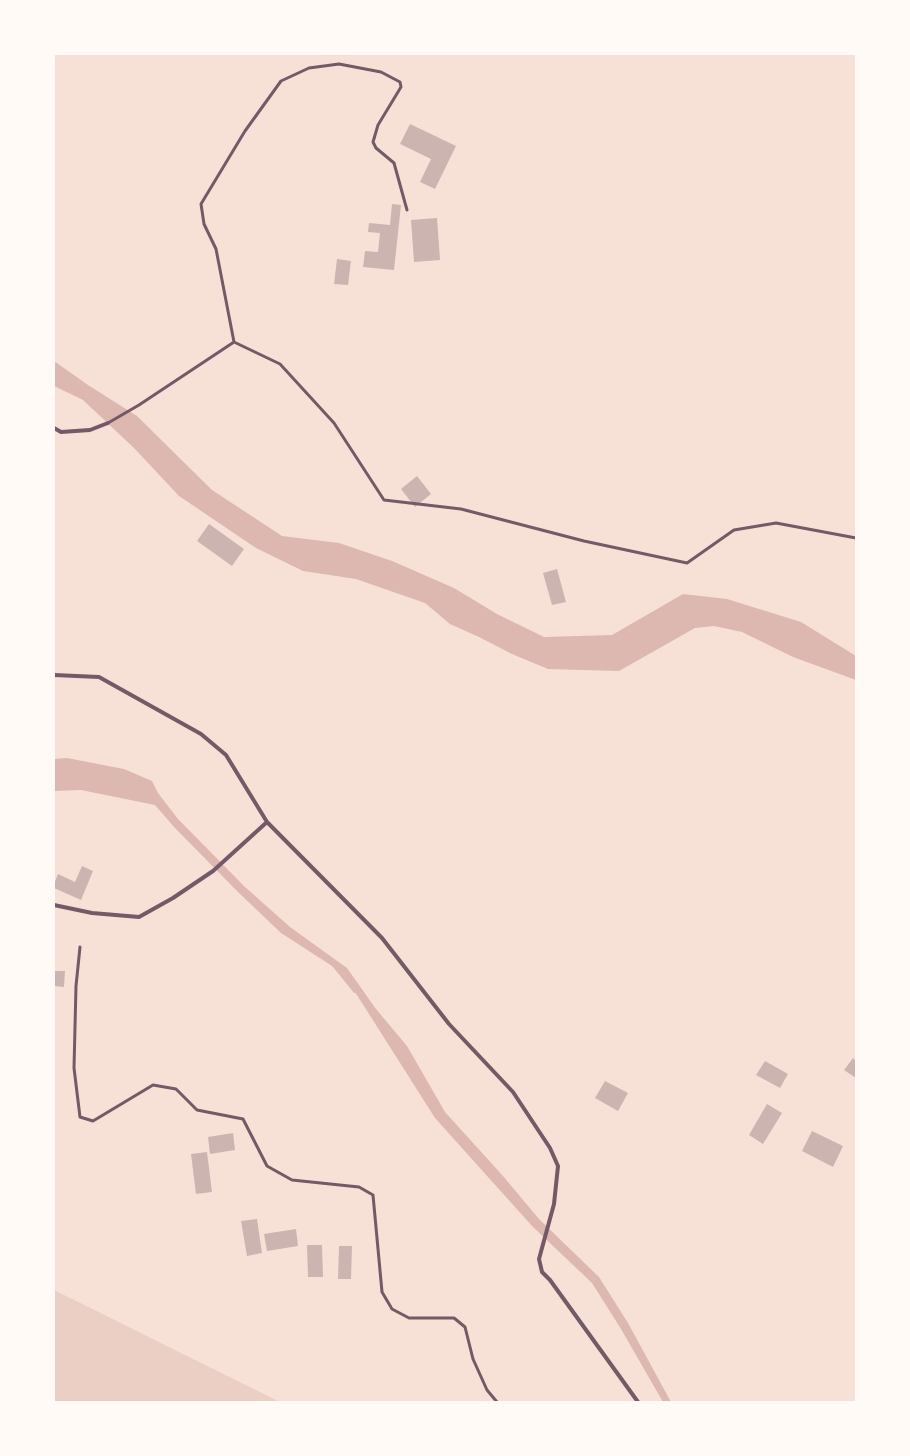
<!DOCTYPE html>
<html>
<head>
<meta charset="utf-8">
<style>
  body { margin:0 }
  #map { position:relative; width:910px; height:1456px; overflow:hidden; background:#f7e1d7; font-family:"Asap Condensed",sans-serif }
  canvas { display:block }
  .frame { position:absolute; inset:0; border:55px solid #fffaf5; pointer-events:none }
</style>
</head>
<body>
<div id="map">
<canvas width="910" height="1456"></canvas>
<div class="frame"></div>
</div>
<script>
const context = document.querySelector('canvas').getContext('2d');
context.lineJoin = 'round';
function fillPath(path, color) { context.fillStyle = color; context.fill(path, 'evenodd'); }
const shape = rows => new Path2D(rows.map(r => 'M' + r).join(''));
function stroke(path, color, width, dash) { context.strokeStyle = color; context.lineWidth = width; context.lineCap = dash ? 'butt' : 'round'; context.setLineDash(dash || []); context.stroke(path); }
fillPath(shape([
  [54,1290,280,1402,54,1402]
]), '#ebcfc5');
fillPath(shape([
  [54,361,88,385,137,416,212,490,282,536,339,543,392,561,454,588,497,614,544,637,612,635,683,594,727,599,801,622,856,656,856,680,793,657,742,632,714,626,695,628,619,671,548,669,512,654,479,637,450,624,425,603,356,579,303,571,256,548,179,496,134,448,83,400,54,386],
  [67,758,124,769,152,781,158,793,178,819,245,887,290,927,347,968,376,1009,407,1046,445,1112,503,1176,539,1219,599,1277,628,1323,671,1402,663,1402,621,1329,592,1283,532,1226,435,1118,343,973,281,933,238,892,175,828,155,805,81,790,54,791,54,759]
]), '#dcb8b0');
stroke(shape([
  [334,965,355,991]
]), '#dcb8b0', 4);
fillPath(shape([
  [410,124,456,146,435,189,420,182,431,159,400,144],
  [392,204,401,205,394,270,363,267,365,251,378,252,380,233,368,232,369,223,390,225],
  [437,218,440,260,414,262,411,220],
  [337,259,351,261,348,285,334,284],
  [417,476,431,494,415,507,401,489],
  [209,524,244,549,232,566,197,541],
  [557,569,566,602,552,605,543,573],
  [82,866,93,871,81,900,54,888,54,884,58,874,75,882],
  [54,971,65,971,64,987,54,986],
  [853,1058,856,1061,856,1078,844,1070],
  [765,1061,788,1074,780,1088,756,1075],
  [605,1081,628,1093,618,1111,595,1098],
  [767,1104,782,1113,763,1144,749,1135],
  [812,1131,843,1146,833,1167,802,1151],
  [233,1133,235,1150,210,1154,208,1137],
  [207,1152,212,1192,196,1194,191,1154],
  [257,1219,262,1253,247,1256,241,1221],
  [296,1229,298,1246,267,1251,264,1234],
  [307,1245,322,1245,323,1277,308,1277],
  [339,1246,352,1246,351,1279,338,1279]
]), '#ccb4b1');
stroke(shape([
  [234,342,280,364,334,423,384,500,461,509,584,541,687,563,734,530,776,523,856,538],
  [108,423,139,405,234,342,216,249,204,224,201,204,245,131,281,81,309,68,339,64,381,72,400,82,401,87,378,125,373,142,376,148,394,163,407,210],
  [80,947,76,986,74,1068,80,1117,93,1121,153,1085,176,1089,197,1110,243,1119,267,1166,292,1180,359,1187,373,1195,382,1292,392,1309,409,1318,454,1318,465,1327,473,1359,487,1390,497,1402]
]), '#755966', 3);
stroke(shape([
  [54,428,61,432,90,430,108,423],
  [54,675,99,677,201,734,226,755,267,822,382,938,449,1024,513,1092,550,1148,558,1166,554,1204,539,1259,542,1272,550,1280,638,1402],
  [54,905,92,913,139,917,173,898,213,871,267,822]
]), '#755966', 4);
</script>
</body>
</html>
